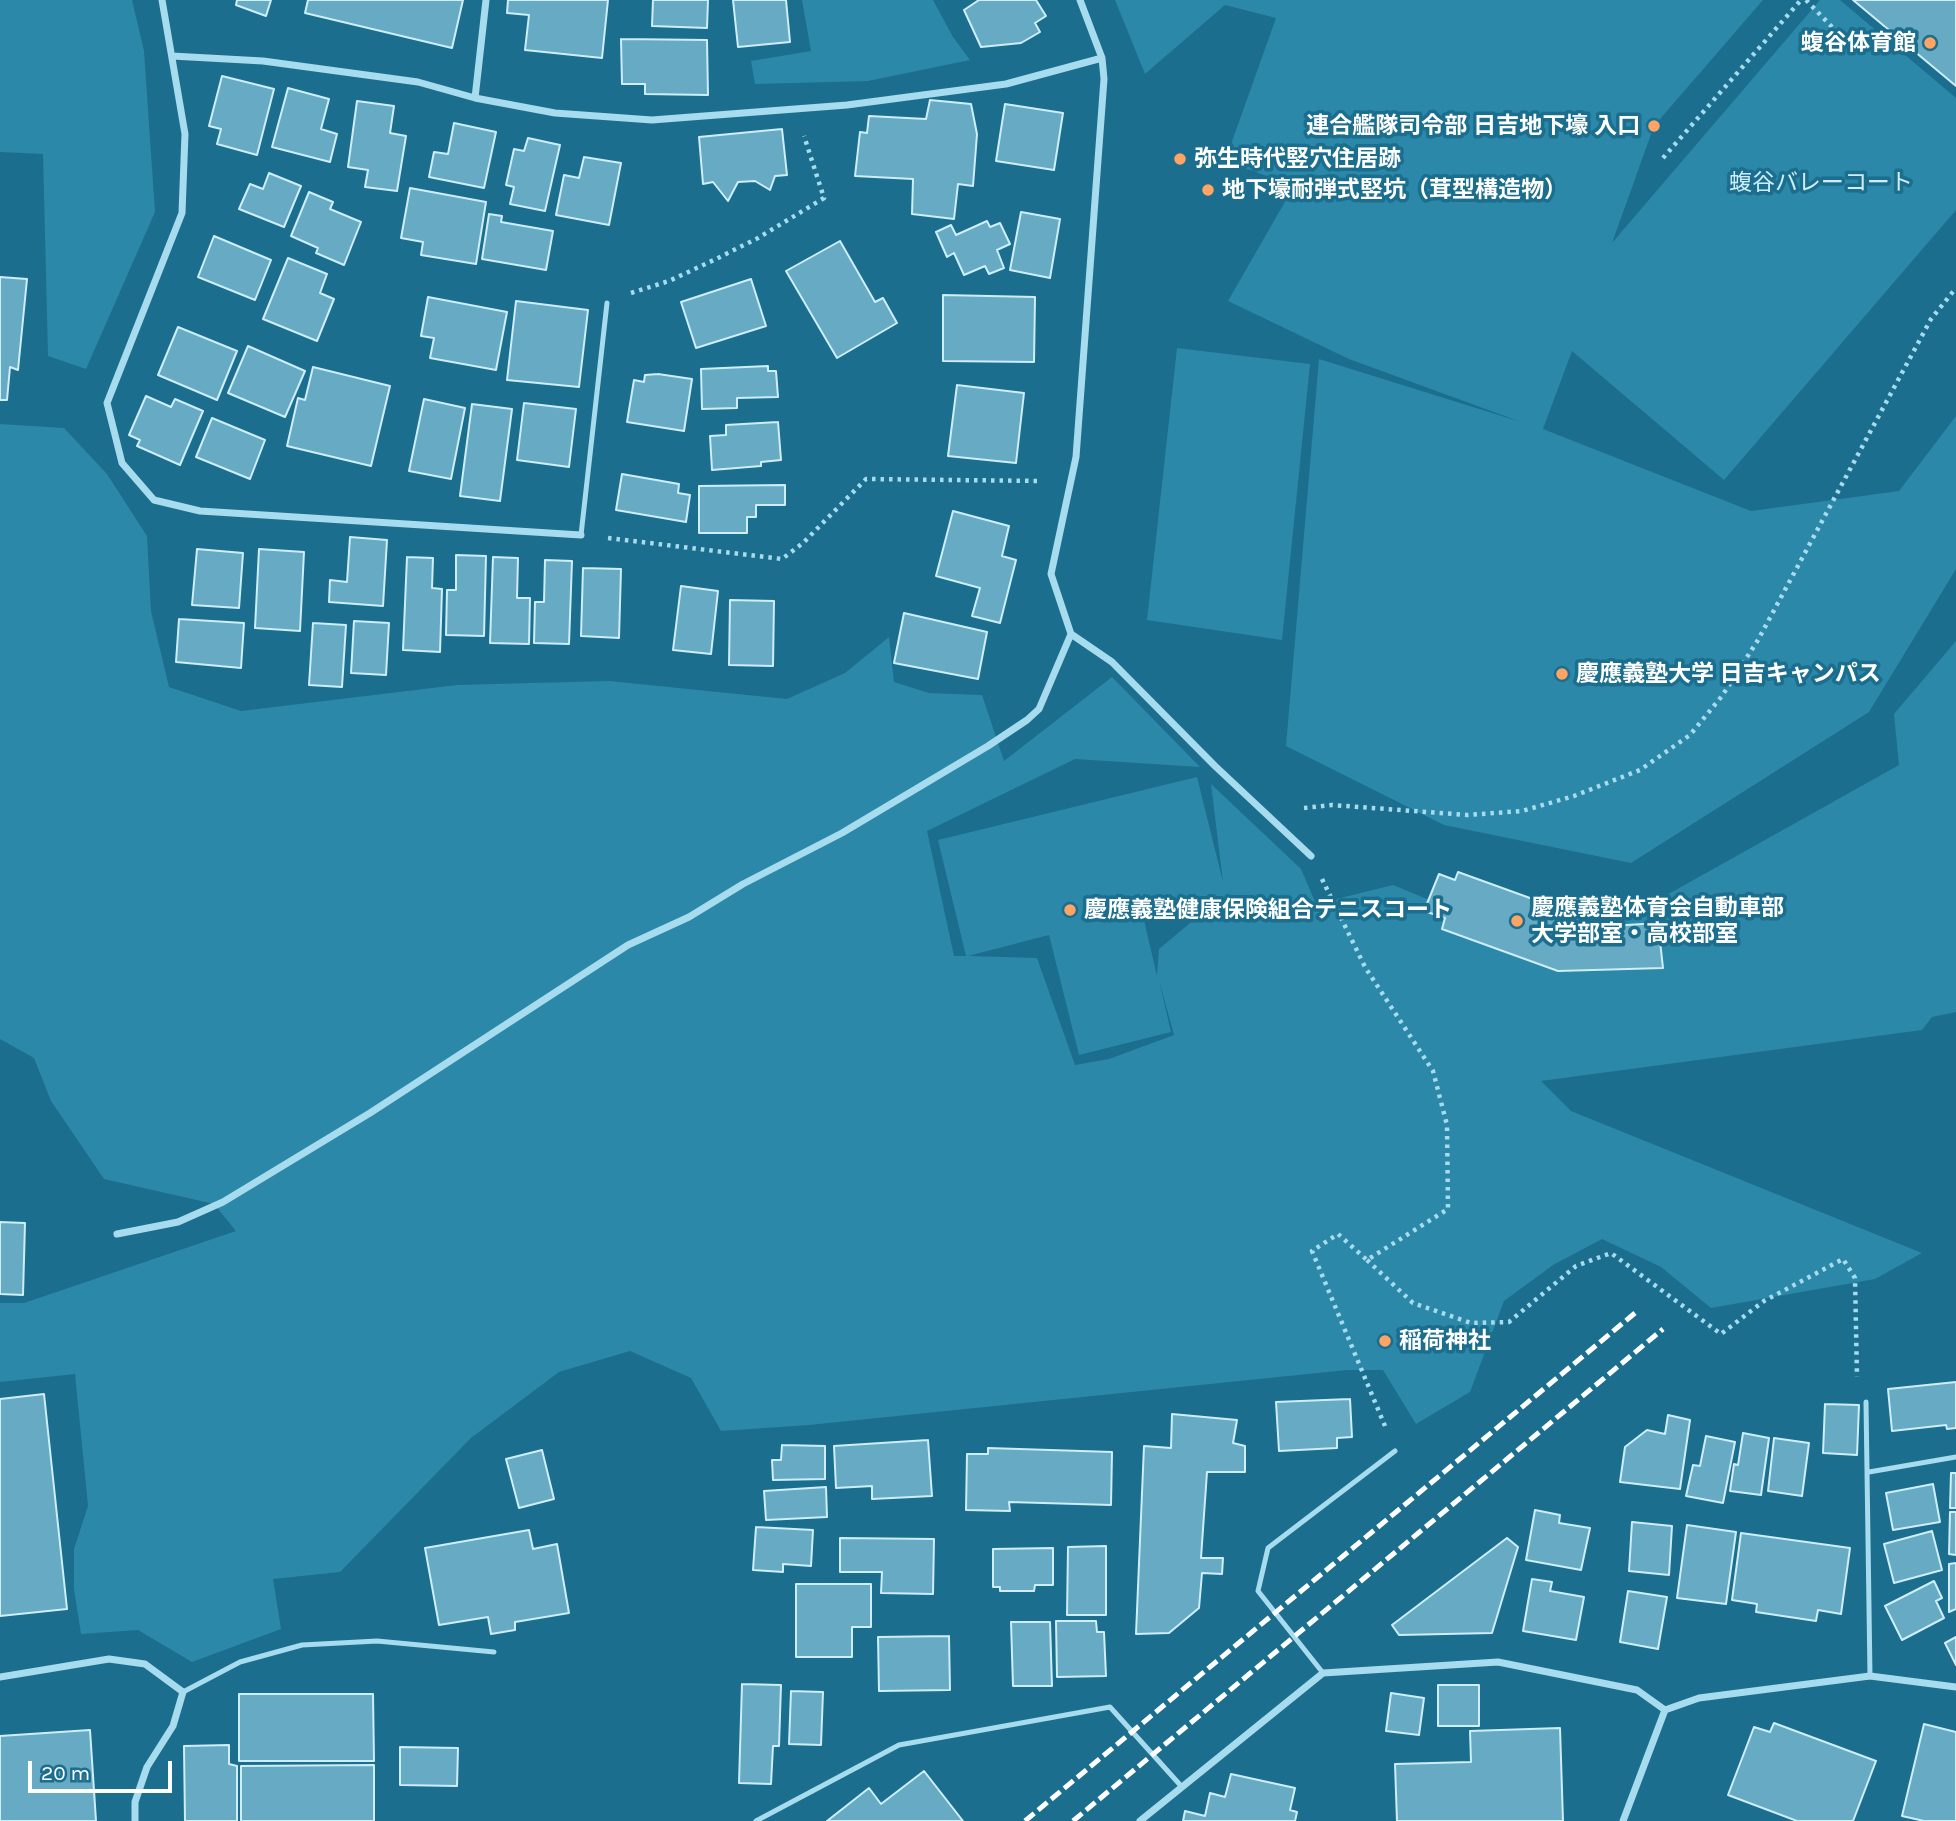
<!DOCTYPE html>
<html>
<head>
<meta charset="utf-8">
<style>
  body { margin:0 }
  #map { position:relative; width:1956px; height:1821px; overflow:hidden; background:#1b6e8d; font-family:Karla,sans-serif }
  canvas { display:block }
  .scale { position:absolute; left:28px; top:1761px; width:144px; height:32px; box-sizing:border-box; border:4px solid #fff; border-top:0; padding-left:9px; font-size:21px; line-height:24px; white-space:nowrap; color:#fff; -webkit-text-stroke:5px #1b6e8d; paint-order:stroke }
</style>
</head>
<body>
<div id="map">
<canvas width="1956" height="1821"></canvas>
<div class="scale">20 m</div>
</div>
<script>
const context = document.querySelector('canvas').getContext('2d');
context.lineJoin = 'round';
function fillPath(path, color) { context.fillStyle = color; context.fill(path, 'evenodd'); }
const shape = rows => new Path2D(rows.map(r => 'M' + r).join(''));
function stroke(path, color, width, dash) { context.strokeStyle = color; context.lineWidth = width; context.lineCap = dash ? 'butt' : 'round'; context.setLineDash(dash || []); context.stroke(path); }
function drawText(font, color, halo, rows, align = 'center') {
  context.font = font + ' Karla,"Noto Sans JP",sans-serif'; context.lineWidth = 7; context.setLineDash([]); context.textBaseline = 'middle'; context.strokeStyle = halo; context.fillStyle = color; for (const [text, x, y, turn = 0] of rows) {
    context.save(); context.translate(x, y); context.rotate((+turn || 0) * Math.PI / 180); context.textAlign = isNaN(turn) ? turn : align; if (halo) context.strokeText(text, 0, 0); context.fillText(text, 0, 0); context.restore();
  }
}
fillPath(shape([
  [0,0,132,0,144,51,155,212,86,369,48,356,43,154,0,152],
  [802,0,933,0,953,37,970,60,868,81,755,84,751,61,811,51],
  [1115,0,1763,0,1654,126,1612,243,1820,0,1840,0,1956,98,1956,210,1724,480,1572,351,1543,429,1751,511,1899,491,1956,416,1956,569,1869,712,1631,863,1444,825,1286,746,1319,359,1521,422,1349,359,1228,301,1294,186,1225,161,1276,18,1225,5,1145,74],
  [1177,348,1310,364,1282,640,1147,620],
  [0,424,64,428,107,474,147,536,151,611,169,687,241,711,457,685,609,681,787,699,845,673,889,637,894,682,929,693,982,695,1004,761,1112,677,1200,767,1075,759,927,831,954,956,966,956,938,840,1197,777,1223,882,1211,784,1301,869,1316,904,1393,885,1517,936,1622,920,1899,765,1894,714,1956,641,1956,1012,1932,1017,1922,1030,1541,1081,1571,1111,1922,1253,1875,1279,1711,1308,1661,1267,1602,1239,1553,1265,1504,1301,1470,1392,1416,1424,1383,1370,1347,1370,809,1425,721,1431,691,1378,630,1351,559,1372,471,1438,340,1572,273,1579,281,1629,192,1662,138,1630,81,1634,74,1589,74,1549,88,1506,75,1374,0,1382,0,1303,24,1303,236,1231,214,1204,104,1179,51,1101,34,1058,0,1039],
  [1226,900,1227,903,1196,918,1159,949,1157,976,1144,920],
  [1049,935,1079,1055,1171,1032,1159,980,1174,1035,1109,1059,1075,1065,1037,958,968,956]
]), '#2b88a9');
const building = shape([
  [237,0,271,0,266,16,236,5,237,0],
  [308,0,463,0,452,48,305,13,308,0],
  [508,0,608,0,602,58,525,50,529,15,507,13,508,0],
  [653,0,708,0,707,28,652,26,653,0],
  [733,0,786,0,790,42,738,47,733,0],
  [979,0,1036,0,1046,16,1035,23,1040,32,1021,43,981,47,964,10,979,0],
  [1853,0,1956,0,1956,86,1853,0],
  [621,39,707,40,708,95,645,94,645,84,622,84,621,39],
  [222,76,274,89,257,155,217,144,221,129,209,126,222,76],
  [288,88,329,99,321,129,337,134,330,162,272,147,288,88],
  [930,100,971,104,977,134,973,186,958,184,954,219,912,214,913,179,855,176,860,132,867,133,869,116,926,119,930,100],
  [357,101,394,106,390,133,406,136,397,191,365,187,368,170,348,167,357,101],
  [1005,104,1063,113,1054,170,996,161,1005,104],
  [454,123,496,132,484,188,429,177,434,152,448,154,454,123],
  [782,129,787,175,775,176,770,190,755,181,738,182,728,201,713,182,703,184,699,137,782,129],
  [528,138,560,145,545,211,510,204,514,187,506,185,514,149,524,151,528,138],
  [584,157,621,163,609,225,556,215,564,175,579,178,584,157],
  [269,173,301,186,284,227,239,209,250,184,263,189,269,173],
  [410,188,486,202,476,264,421,255,423,242,401,238,410,188],
  [309,192,333,202,330,209,361,222,344,265,316,253,318,248,291,236,309,192],
  [1021,212,1060,219,1050,278,1010,270,1021,212],
  [489,214,502,216,501,222,553,231,546,270,482,259,489,214],
  [987,221,990,227,1000,223,1010,244,997,250,1004,268,989,274,985,266,964,275,954,253,947,257,936,232,951,225,956,235,987,221],
  [214,236,271,260,255,300,198,277,214,236],
  [840,241,875,302,883,298,897,323,837,358,786,271,840,241],
  [288,258,327,274,320,293,334,299,317,341,263,319,288,258],
  [0,277,27,279,18,370,10,367,7,400,0,400,0,277],
  [751,279,766,326,696,348,681,302,751,279],
  [943,295,1035,297,1034,362,943,361,943,295],
  [428,297,507,312,496,370,430,358,434,338,421,336,428,297],
  [516,301,588,310,579,387,507,380,516,301],
  [178,327,237,351,217,400,158,375,178,327],
  [248,346,305,371,285,417,228,393,248,346],
  [768,366,768,371,776,371,778,397,737,398,737,408,702,409,701,369,768,366],
  [313,367,390,386,371,466,287,446,298,398,305,400,313,367],
  [658,374,692,379,684,431,627,422,634,380,644,382,645,375,658,374],
  [957,385,1024,393,1016,463,948,456,957,385],
  [146,396,171,407,175,399,203,411,180,465,137,446,140,440,129,435,146,396],
  [424,399,465,408,451,479,409,471,424,399],
  [524,403,576,409,569,467,517,460,524,403],
  [472,404,512,409,500,501,460,496,472,404],
  [212,418,265,440,250,479,196,457,212,418],
  [778,422,781,460,761,462,761,466,712,470,710,436,726,435,726,425,778,422],
  [622,474,679,484,678,493,690,495,686,522,616,510,622,474],
  [785,485,785,505,756,505,756,517,747,517,747,533,699,533,699,486,785,485],
  [953,511,1009,526,1002,556,1016,560,1000,623,972,616,980,588,936,576,953,511],
  [350,537,387,540,383,606,329,602,330,580,347,582,350,537],
  [197,549,243,553,239,608,192,605,197,549],
  [259,549,304,552,300,631,255,628,259,549],
  [456,555,486,556,484,636,446,635,447,590,456,590,456,555],
  [407,557,433,558,432,588,442,589,440,652,403,650,407,557],
  [493,557,518,558,517,598,530,598,529,644,490,643,493,557],
  [545,560,572,561,569,644,534,643,535,602,544,602,545,560],
  [583,568,621,569,619,638,581,636,583,568],
  [681,586,718,591,711,654,673,650,681,586],
  [730,600,774,601,773,666,729,665,730,600],
  [904,613,987,632,978,679,894,663,904,613],
  [179,619,244,623,241,668,176,662,179,619],
  [354,621,389,623,386,675,351,673,354,621],
  [313,623,346,625,342,687,309,685,313,623],
  [1458,872,1588,919,1595,927,1658,923,1663,968,1558,971,1442,929,1445,918,1424,911,1439,874,1455,880,1458,872],
  [0,1222,25,1223,23,1295,0,1294,0,1222],
  [1956,1382,1956,1428,1947,1429,1946,1425,1892,1431,1888,1389,1956,1382],
  [44,1394,67,1609,0,1616,0,1399,44,1394],
  [1350,1399,1352,1437,1337,1438,1337,1448,1279,1451,1276,1402,1350,1399],
  [1825,1404,1859,1405,1857,1455,1823,1453,1825,1404],
  [1172,1414,1237,1420,1233,1443,1245,1446,1245,1472,1207,1472,1201,1558,1223,1558,1222,1574,1202,1573,1199,1608,1169,1633,1136,1634,1144,1446,1171,1448,1172,1414],
  [1668,1415,1690,1420,1680,1489,1620,1482,1625,1447,1647,1430,1665,1434,1668,1415],
  [1743,1433,1769,1438,1761,1495,1730,1491,1734,1464,1738,1465,1743,1433],
  [1706,1436,1735,1442,1723,1503,1686,1496,1693,1465,1700,1466,1706,1436],
  [1774,1438,1809,1443,1802,1496,1768,1491,1774,1438],
  [928,1440,932,1496,872,1499,872,1486,836,1488,834,1446,928,1440],
  [782,1445,825,1446,825,1479,773,1480,772,1460,781,1460,782,1445],
  [988,1448,1112,1452,1111,1505,1009,1502,1010,1511,966,1510,967,1454,988,1454,988,1448],
  [542,1450,554,1499,519,1508,506,1459,542,1450],
  [1951,1473,1956,1473,1956,1508,1950,1508,1951,1473],
  [1933,1484,1940,1522,1893,1530,1886,1493,1933,1484],
  [826,1487,827,1517,766,1520,764,1491,826,1487],
  [1535,1510,1560,1515,1559,1523,1590,1528,1581,1570,1526,1560,1535,1510],
  [1950,1512,1956,1512,1956,1555,1949,1554,1950,1512],
  [1632,1522,1672,1526,1669,1575,1629,1571,1632,1522],
  [1687,1525,1736,1532,1726,1604,1677,1598,1687,1525],
  [756,1527,813,1530,811,1566,783,1564,783,1572,753,1570,756,1527],
  [529,1530,533,1549,557,1544,569,1613,515,1622,515,1630,491,1634,488,1617,439,1625,425,1548,529,1530],
  [1932,1531,1942,1570,1894,1583,1884,1544,1932,1531],
  [1741,1533,1850,1548,1841,1614,1818,1610,1816,1621,1756,1612,1757,1604,1732,1600,1741,1533],
  [840,1538,934,1539,933,1594,881,1593,882,1572,840,1572,840,1538],
  [1507,1538,1518,1547,1492,1633,1399,1635,1392,1625,1507,1538],
  [1106,1546,1106,1615,1067,1615,1068,1547,1106,1546],
  [1053,1548,1053,1585,1035,1585,1034,1591,1000,1591,1000,1587,993,1587,993,1549,1053,1548],
  [1956,1563,1956,1609,1949,1612,1949,1564,1956,1563],
  [1532,1579,1552,1582,1550,1591,1584,1597,1576,1640,1523,1631,1532,1579],
  [1934,1581,1942,1598,1936,1601,1944,1618,1902,1640,1885,1606,1934,1581],
  [796,1584,871,1584,871,1627,852,1627,852,1657,796,1657,796,1584],
  [1628,1591,1667,1597,1658,1649,1620,1642,1628,1591],
  [1056,1621,1096,1621,1097,1632,1104,1632,1106,1676,1057,1677,1056,1621],
  [1011,1622,1050,1622,1052,1686,1013,1686,1011,1622],
  [949,1636,950,1690,879,1691,878,1637,949,1636],
  [1956,1637,1956,1665,1945,1643,1956,1637],
  [742,1684,781,1685,779,1746,773,1746,771,1784,739,1783,742,1684],
  [1438,1685,1479,1685,1479,1726,1438,1726,1438,1685],
  [791,1691,823,1692,821,1745,789,1744,791,1691],
  [1391,1693,1424,1698,1419,1735,1386,1731,1391,1693],
  [239,1694,373,1694,374,1761,239,1761,239,1694],
  [1774,1723,1876,1761,1853,1821,1797,1821,1728,1795,1754,1727,1770,1732,1774,1723],
  [1924,1724,1956,1732,1956,1821,1924,1821,1902,1816,1924,1724],
  [1560,1728,1563,1821,1397,1821,1395,1764,1471,1762,1470,1731,1560,1728],
  [90,1730,96,1821,0,1821,0,1736,90,1730],
  [229,1745,229,1764,237,1766,237,1821,185,1821,184,1746,229,1745],
  [400,1747,458,1748,457,1786,400,1785,400,1747],
  [374,1765,374,1821,241,1821,241,1766,374,1765],
  [924,1771,963,1821,827,1821,869,1788,881,1804,924,1771],
  [1231,1774,1295,1788,1290,1810,1297,1812,1295,1821,1183,1821,1185,1811,1205,1816,1210,1793,1225,1797,1231,1774]
]);
fillPath(building, '#66aac3');
stroke(building, '#cdeefa', 2);
stroke(shape([
  [1806,0,1833,28],
  [1663,158,1801,0],
  [631,293,669,281,716,259,758,238,824,198,804,136],
  [608,538,782,559,803,543,866,479,1042,481],
  [1304,808,1332,805,1467,815,1522,811,1574,796,1640,770,1690,735,1722,696,1758,640,1931,319,1956,288],
  [1322,879,1365,967,1433,1071,1447,1125,1448,1209,1367,1260,1338,1234,1312,1251,1385,1426],
  [1367,1260,1413,1303,1471,1323,1509,1322,1576,1266,1611,1253,1721,1334,1764,1301,1843,1259,1855,1278,1857,1377]
]), '#a7dbee', 4.5, [3.5, 5]);
stroke(shape([
  [581,535,607,303],
  [1866,1402,1870,1676],
  [1869,1472,1956,1457],
  [1323,1673,1258,1591,1268,1548,1395,1451],
  [183,1692,240,1662,302,1645,377,1641,494,1652],
  [756,1821,899,1745,1110,1707,1182,1787]
]), '#a7dbee', 5);
stroke(shape([
  [162,0,185,134,182,213,107,403,122,463,154,500,200,511,581,535],
  [172,56,263,61,418,82,475,98,555,113,652,120,847,105,1006,84,1102,58],
  [475,98,486,0],
  [1071,634,1112,662,1215,766,1311,856],
  [117,1234,178,1222,223,1202,370,1113,628,945,689,917,743,884,842,833,988,746,1027,720,1039,709,1071,634,1051,574,1076,457,1104,79,1102,58,1080,0],
  [0,1677,109,1659,145,1664,183,1692,173,1726,147,1767,135,1802,135,1821],
  [1140,1821,1323,1673,1498,1662,1637,1690,1665,1710,1699,1698,1870,1676,1956,1687],
  [1623,1821,1665,1710]
]), '#a7dbee', 7);
stroke(shape([
  [1025,1821,1635,1313],
  [1073,1821,1663,1329]
]), '#fff', 5, [12, 5]);
for (const [x, y, r, color] of [
  [1930,43,7,"#ffa463"],
  [1654,126,7,"#ffa463"],
  [1180,159,7,"#ffa463"],
  [1208,190,7,"#ffa463"],
  [1562,674,7,"#ffa463"],
  [1070,910,7,"#ffa463"],
  [1517,921,7,"#ffa463"],
  [1385,1341,7,"#ffa463"]
]) { const dot = new Path2D(); dot.arc(x, y, r, 0, 2 * Math.PI); context.fillStyle = color; context.fill(dot); stroke(dot, '#1b6e8d', 2.5); }
drawText('bold 23px', '#fff', '#1b6e8d', [
  ["蝮谷体育館",1916,43,"right"],
  ["連合艦隊司令部 日吉地下壕 入口",1640,126,"right"],
  ["弥生時代竪穴住居跡",1194,159],
  ["地下壕耐弾式竪坑（茸型構造物）",1222,190],
  ["慶應義塾大学 日吉キャンパス",1576,674],
  ["慶應義塾体育会自動車部",1531,908],
  ["大学部室・高校部室",1531,934],
  ["慶應義塾健康保険組合テニスコート",1084,910],
  ["稲荷神社",1399,1341]
], 'left');
drawText('23px', '#cdeefa', '#1b6e8d', [
  ["蝮谷バレーコート",1821,183]
]);
</script>
</body>
</html>
